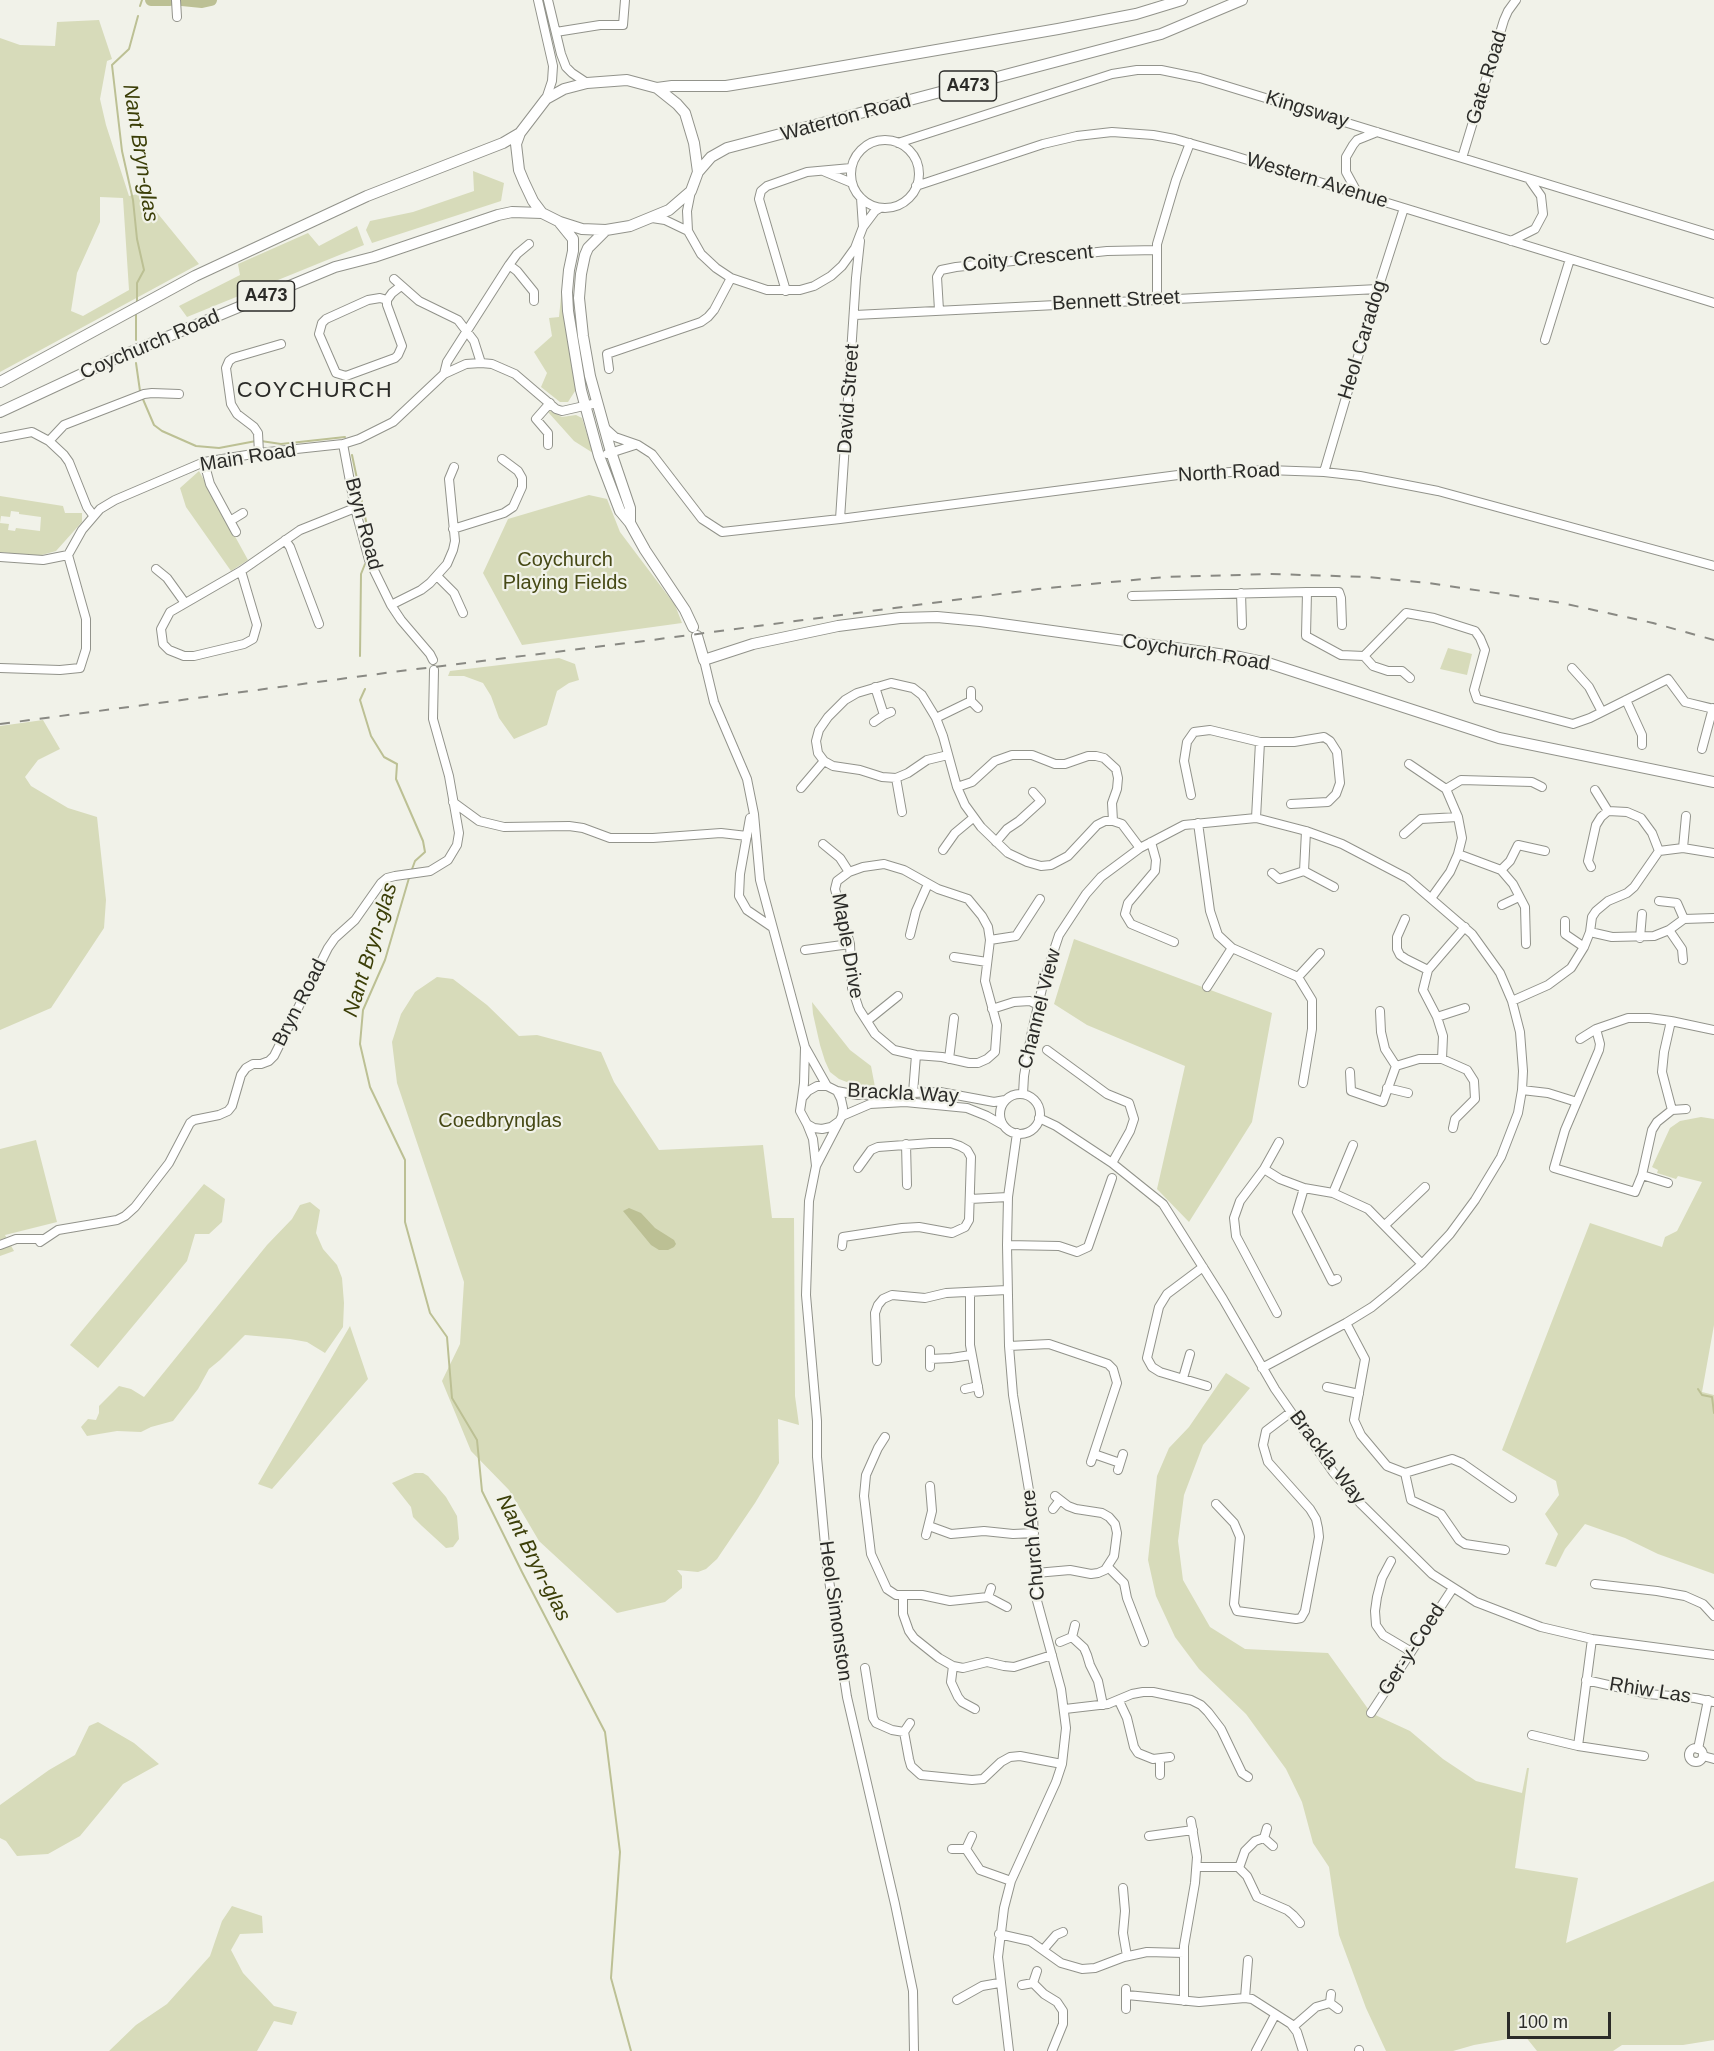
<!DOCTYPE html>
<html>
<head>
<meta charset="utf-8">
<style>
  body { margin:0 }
  #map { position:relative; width:1714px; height:2051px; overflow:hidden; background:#f1f2e9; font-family:Helvetica,sans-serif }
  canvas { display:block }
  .scale { position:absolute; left:1507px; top:2012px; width:104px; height:27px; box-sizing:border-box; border:3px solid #2b2b28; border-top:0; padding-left:8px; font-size:18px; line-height:21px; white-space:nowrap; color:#2b2b28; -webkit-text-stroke:4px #f1f2e9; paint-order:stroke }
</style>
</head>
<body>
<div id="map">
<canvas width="1714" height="2051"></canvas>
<div class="scale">100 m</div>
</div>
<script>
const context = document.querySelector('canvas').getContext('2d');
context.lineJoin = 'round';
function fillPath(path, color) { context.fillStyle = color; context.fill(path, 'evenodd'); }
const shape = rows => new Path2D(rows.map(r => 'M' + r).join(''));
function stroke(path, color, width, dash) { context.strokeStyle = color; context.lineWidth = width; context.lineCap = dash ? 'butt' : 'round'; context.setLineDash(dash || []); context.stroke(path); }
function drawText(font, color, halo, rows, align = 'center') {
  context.font = font + ' Helvetica,sans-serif'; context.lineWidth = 4.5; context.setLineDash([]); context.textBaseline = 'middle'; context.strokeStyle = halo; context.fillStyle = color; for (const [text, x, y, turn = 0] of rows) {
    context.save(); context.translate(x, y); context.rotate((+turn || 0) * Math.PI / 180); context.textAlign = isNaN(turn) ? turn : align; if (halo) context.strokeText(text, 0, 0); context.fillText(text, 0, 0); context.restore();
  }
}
fillPath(shape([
  [99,20,112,59,107,61,100,99,106,125,129,196,141,193,199,264,0,372,0,38,20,45,55,46,57,22],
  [100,197,123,198,129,290,83,316,71,311,77,273,100,222],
  [473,171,504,183,501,201,372,243,366,230,370,221,413,212,474,191],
  [357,226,364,245,187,317,179,306,240,275,238,264,308,233,319,246],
  [562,287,563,287,577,388,568,402,560,402,541,387,547,373,534,352,552,336,549,318,559,317],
  [550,411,562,417,576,415,582,418,593,453,574,441,548,412],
  [199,471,248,560,231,571,186,507,180,488],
  [589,495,607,499,620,532,675,605,682,623,522,645,483,573,508,519],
  [0,496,63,506,65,513,82,513,82,522,56,551,38,556,0,552],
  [11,511,19,512,19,514,41,517,40,531,16,528,15,531,8,530,9,524,0,523,1,516,10,517],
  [1448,648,1472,654,1467,675,1440,669],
  [559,658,575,664,579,680,569,683,557,691,547,725,514,739,499,718,491,696,483,683,464,676,448,676,450,671],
  [43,720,60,749,38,760,25,777,31,786,68,808,97,817,106,900,104,928,51,1008,0,1030,0,726],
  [1074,939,1272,1013,1252,1122,1189,1222,1157,1189,1185,1066,1087,1025,1054,1004],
  [437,977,453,979,487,1005,519,1036,537,1035,601,1052,614,1082,659,1150,763,1145,772,1218,794,1218,795,1396,799,1425,778,1419,779,1463,755,1503,717,1559,706,1569,698,1572,677,1570,682,1576,682,1588,665,1602,617,1613,539,1541,509,1490,471,1451,442,1381,460,1344,464,1282,397,1083,392,1042,401,1014,415,992],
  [812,1002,850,1050,871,1066,875,1087,852,1084,839,1079,830,1072,825,1061,820,1045,813,1014],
  [1701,1117,1714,1119,1714,1325,1702,1392,1714,1395,1714,1574,1658,1554,1625,1538,1585,1524,1565,1549,1556,1567,1545,1564,1558,1534,1545,1514,1559,1495,1556,1481,1502,1450,1590,1223,1662,1247,1665,1237,1677,1231,1702,1182,1678,1176,1676,1179,1657,1173,1658,1170,1652,1167,1670,1128,1680,1121],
  [36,1140,57,1222,5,1235,14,1251,0,1256,0,1149],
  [204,1184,225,1199,222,1222,209,1234,195,1234,187,1261,98,1368,70,1345],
  [310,1202,320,1210,316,1233,323,1249,337,1265,342,1278,344,1303,343,1327,325,1353,307,1342,290,1339,245,1335,220,1360,209,1369,198,1389,173,1421,151,1427,141,1432,117,1431,87,1436,81,1427,88,1419,96,1420,99,1413,99,1406,119,1386,131,1389,144,1397,267,1245,292,1219,300,1205],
  [350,1326,368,1379,272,1489,258,1484],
  [1226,1373,1250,1388,1203,1445,1184,1495,1178,1541,1183,1580,1210,1627,1245,1649,1328,1653,1371,1713,1410,1731,1443,1759,1476,1781,1522,1793,1527,1768,1529,1768,1515,1868,1578,1878,1566,1943,1714,1881,1714,2040,1683,2045,1622,2045,1613,2051,1537,2051,1525,2036,1474,2045,1453,2051,1386,2051,1366,2008,1339,1935,1329,1867,1313,1843,1302,1802,1286,1769,1246,1714,1199,1669,1175,1637,1156,1596,1148,1560,1157,1476,1169,1448,1189,1427],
  [415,1473,423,1473,428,1476,446,1497,457,1516,459,1539,453,1547,446,1548,422,1526,413,1517,411,1507,392,1483],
  [98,1722,134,1743,159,1764,123,1784,80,1836,48,1854,17,1856,6,1841,0,1838,0,1805,49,1770,75,1755,89,1726],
  [232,1906,262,1916,263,1933,240,1934,231,1950,243,1973,274,2006,297,2012,292,2025,274,2021,257,2051,109,2051,136,2025,167,2004,210,1956,222,1921]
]), '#d7dbba');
fillPath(shape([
  [629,1208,641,1213,655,1228,674,1240,676,1244,674,1247,668,1250,659,1250,651,1245,623,1211]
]), '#bcc094');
stroke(shape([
  [207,0,208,1],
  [140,6,142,0],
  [137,302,137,283,144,270,137,239,133,200,122,151,112,65,129,49,138,16],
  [136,340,136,315],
  [136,363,140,391],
  [142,397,154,425,162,431,196,446,219,448,256,441],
  [261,441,281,444,345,437],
  [352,455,373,554],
  [360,656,361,574,365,564],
  [365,689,360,700,371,736,384,757,397,764,396,779,423,841,425,852,415,861,411,872],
  [409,878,385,960,363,1010,360,1044,370,1087,405,1160,405,1222,430,1313,447,1337,452,1398,477,1440,482,1491,522,1572,605,1732,620,1852,611,1978,631,2051],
  [1698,1389,1702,1395,1712,1397,1714,1413]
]), '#bcc094', 2);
stroke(shape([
  [151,0,170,0],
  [182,0,202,2,211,0]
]), '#bcc094', 12);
const minor = shape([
  [176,0,177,17],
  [538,0,553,66,552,81,546,99],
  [548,0,561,54,566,67,572,73,587,83],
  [556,32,600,25,623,25,625,0],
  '851 174a34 34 0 1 1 68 0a34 34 0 1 1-68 0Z',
  [898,143,1112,74,1137,70,1161,70,1200,78,1714,235],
  [1462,158,1504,20,1508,11,1516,0],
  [823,171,852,183],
  [916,186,1043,144,1077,136,1112,132,1153,135,1175,139,1228,154,1714,303],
  [691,191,687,211,688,231,701,254,716,268,731,278,767,290,800,290,814,286,831,276,842,266,855,248,863,227,875,211,880,208],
  [1358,194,1346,172,1346,157,1353,145,1357,140,1377,132],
  [861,198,863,227],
  [652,218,665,220,688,231],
  [1511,241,1535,229,1543,214,1541,196,1529,179],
  [509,265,517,271,534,292,534,301],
  [394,279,419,301,458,320,474,341,481,363],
  [786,291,759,199,761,191,767,186,807,172,851,168],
  [1157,299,1157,244,1176,180,1190,143],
  [387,300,380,298,368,300,326,319,322,323,319,334,336,373,346,376,395,358,398,355,402,346,387,305,387,300,392,293,401,286],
  [939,310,937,277,941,270,956,267,1107,251,1157,250],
  [855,315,1378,289],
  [1545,340,1570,259],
  [609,369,607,354,701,322,708,317,714,310,731,278],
  [444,374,447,362,509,265,517,254,529,244],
  [604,427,615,437,638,445,652,454,702,519,722,532,840,519,1178,475,1267,470,1324,472,1360,476,1438,491,1714,566],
  [0,438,32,432,49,441,64,455,69,462,87,507,93,515],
  [49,441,64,425,144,394,152,393,179,394],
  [343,444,355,508,369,560,391,605,401,620,430,654,433,660],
  [548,445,548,433,536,419,550,403],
  [259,453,258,433,254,427,237,414,231,404,226,368,229,361,233,358,281,344],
  [607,454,635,445],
  [204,462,210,484,236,532],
  [1324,472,1378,289,1404,208],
  [840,519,856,278,860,241],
  [230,521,243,513],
  [453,529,504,513,513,507,522,487,522,478,518,471,502,459],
  [285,540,290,547,319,624],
  [0,557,43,560,68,555,82,530,100,509,115,500,204,462,259,453,343,444,359,439,393,422,444,374,466,364,481,363,492,364,515,374,556,409,562,411,597,403],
  [156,569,167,578,185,603],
  [241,571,257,625,253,639,244,644,194,656,184,656,169,650,163,644,161,629,170,612,241,571,300,530,355,508],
  [437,576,454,593,463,613],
  [1307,592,1339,592,1341,598,1342,625],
  [1241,593,1242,625],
  [1132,596,1307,592,1306,636,1341,655,1364,656,1406,613,1434,618,1475,631,1480,638,1485,650,1474,690,1477,699,1573,724,1590,718,1668,679,1685,702,1714,709],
  [391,605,421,590,430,583,447,564,453,550,455,541,449,479,454,467],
  [1364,656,1373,666,1388,671,1402,671,1410,678],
  [704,660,714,702,747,779,754,814,760,880,805,1047,827,1086],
  [0,668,60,670,80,668,86,649,86,619,68,555],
  [1572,668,1589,687,1602,712],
  [875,687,884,715],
  [971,691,971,701,978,708],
  [1626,700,1642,735,1642,745],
  [936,718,971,701],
  [874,722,884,715,891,712],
  [1702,749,1713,708],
  [948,755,927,760,908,773,896,778,882,777,860,770,833,766,824,761,818,753,816,741,819,730,828,717,845,700,857,693,891,683,913,688,922,695,936,718,943,736,957,787,965,805,981,827,1008,853,1027,862,1041,866,1051,865,1068,856,1097,825,1105,821,1113,821,1122,824,1140,848],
  [1409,764,1446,789,1458,817,1462,838,1458,854,1450,872,1432,897],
  [896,778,902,812],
  [957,787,972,782,995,761,1012,755,1032,755,1055,764,1065,764,1088,756,1096,756,1104,758,1116,769,1118,778,1117,789,1112,803,1113,821],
  [801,788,824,761],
  [1446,789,1461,780,1532,782,1542,787],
  [1595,790,1608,811],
  [1191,795,1184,761,1187,742,1194,732,1210,730,1260,742,1294,742,1324,737,1330,741,1337,752,1340,783,1336,794,1328,802,1291,804],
  [453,802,479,821,504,827,569,826,583,828,610,838,653,838,721,833,747,836],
  [750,818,740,874,739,896,747,910,772,927],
  [1256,818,1260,742],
  [1198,823,1210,911,1218,935,1232,948,1298,977,1312,1000,1312,1029,1303,1083],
  [1404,834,1421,819,1458,817],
  [996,842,1007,829,1019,821,1041,801,1033,792],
  [1151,842,1156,860,1155,871,1128,903,1125,914,1131,924,1174,942],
  [823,844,840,858,849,872],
  [1683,848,1686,816],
  [943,850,955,833,973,818],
  [1458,854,1501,870,1513,884,1525,907,1526,944],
  [884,864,904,870,938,889,968,899,982,916,988,927,990,940,985,981,997,1025,995,1052,987,1059,978,1063,969,1063,942,1057,916,1055,894,1050,875,1034,859,1009,852,988,850,944,835,889,837,881,849,872,863,867,884,864],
  [1591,867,1588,861,1596,825,1601,817,1608,811,1627,812,1641,818,1652,833,1659,851,1683,848,1714,853],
  [1501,870,1510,861,1518,845,1545,851],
  [1304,871,1334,887],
  [1272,873,1279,879,1304,871,1306,831],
  [1659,901,1677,903,1684,919],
  [1502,905,1519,897],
  [1405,919,1397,937,1397,949,1400,955,1406,959,1428,970],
  [1565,921,1565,934,1584,947],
  [1669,930,1682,949,1683,960],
  [1590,932,1612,937,1654,936,1669,930,1684,919,1714,918],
  [910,935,916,911,928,884],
  [1640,938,1642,914],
  [990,940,1016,936,1040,899],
  [805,950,850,944],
  [954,957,987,962],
  [1298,977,1320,953],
  [1207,987,1232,948],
  [1512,1001,1548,985,1571,968,1584,947,1590,932,1592,917,1596,911,1608,901,1627,893,1634,887,1659,851],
  [992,1009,1014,1002,1030,1001,1038,1005],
  [1380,1011,1381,1032,1385,1049,1396,1066],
  [1437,1017,1465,1008],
  [867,1021,898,996],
  [1596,1029,1600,1044,1599,1050,1565,1130,1554,1168,1635,1192,1642,1175,1652,1130,1657,1122,1672,1110,1662,1072,1664,1052,1671,1021],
  [1580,1039,1596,1029,1628,1018,1649,1018,1671,1021,1714,1030],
  [1047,1050,1107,1094,1129,1103,1134,1119,1130,1131,1112,1163],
  [949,1059,954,1018],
  [1442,1059,1467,1070,1474,1081,1475,1099,1455,1119,1453,1128],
  [1350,1072,1351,1091,1383,1102,1396,1066,1419,1059,1442,1059,1443,1036,1437,1017,1423,990,1428,970,1465,927],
  [1387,1088,1408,1093],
  [1522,1090,1548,1093,1577,1102],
  [837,1091,857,1095,940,1092,994,1102,1005,1100],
  [913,1093,916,1055],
  [1023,1094,1024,1076,1031,1036,1044,980,1059,935,1086,894,1101,877,1140,848,1184,825,1256,818,1306,831,1342,844,1407,878,1472,934,1500,973,1512,1001,1520,1032,1523,1071,1522,1090,1518,1113,1501,1157,1475,1200,1450,1234,1422,1264,1394,1289,1372,1307,1346,1323,1262,1368],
  '1000 1114a20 20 0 1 1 40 0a20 20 0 1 1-40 0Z',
  [802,1098,804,1083,805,1048],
  [1672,1110,1686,1109],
  [842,1116,870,1104,905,1102,967,1108,987,1116,1003,1125],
  [1039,1118,1056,1126,1112,1163,1163,1204,1223,1299,1275,1389,1333,1472,1361,1504,1432,1574,1476,1602,1541,1627,1592,1639,1714,1655],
  [838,1122,831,1127,822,1129,814,1128,807,1124,800,1111,802,1098,808,1091,817,1086,827,1086,837,1091,841,1099,843,1108,842,1116,816,1166,809,1201,806,1295,817,1421,817,1457,827,1567,847,1697,895,1904,913,1991,914,2051],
  [807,1124,813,1139,816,1166],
  [906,1144,907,1185],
  [1264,1169,1279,1142],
  [1642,1175,1668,1183],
  [1304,1188,1297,1212,1332,1281,1337,1279],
  [1333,1193,1353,1145],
  [970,1199,1008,1197],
  [1385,1225,1425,1187],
  [40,1242,58,1230,117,1220,125,1216,135,1207,169,1163,190,1123,194,1120,219,1115,228,1111,232,1106,241,1075,246,1068,253,1064,261,1064,269,1061,274,1056,328,948,335,938,355,920,381,883,387,878,395,876,430,871,448,860,457,845,459,833,449,776,433,719,434,670],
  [0,1245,16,1239,42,1239],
  [1007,1245,1059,1246,1077,1252,1088,1247,1112,1178],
  [842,1246,843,1237,902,1228,919,1227,952,1233,965,1227,969,1220,971,1157,967,1150,960,1146,951,1143,931,1143,878,1147,871,1150,858,1168],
  [1203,1267,1167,1294,1159,1307,1147,1358,1152,1367,1160,1372,1207,1386],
  [970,1292,970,1345,979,1393],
  [1277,1313,1236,1236,1234,1218,1240,1201,1264,1169,1280,1179,1304,1188,1333,1193,1368,1209,1422,1264],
  [1346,1323,1365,1359,1354,1420,1361,1435,1387,1466,1405,1473,1452,1459,1462,1463,1512,1498],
  [1009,1346,1049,1344,1108,1364,1113,1369,1117,1383,1091,1462],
  [930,1350,930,1367],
  [930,1359,951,1358,971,1355],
  [877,1361,875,1313,878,1305,883,1299,892,1295,925,1298,946,1293,1007,1290],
  [1183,1378,1190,1354],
  [1327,1387,1359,1394],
  [965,1389,978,1386],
  [885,1437,878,1448,866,1475,864,1496,871,1554,887,1589,896,1595,922,1595,950,1601,988,1597,1007,1607],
  [1094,1454,1120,1463],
  [1118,1470,1123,1454],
  [1405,1473,1411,1500,1441,1514,1459,1540,1465,1544,1505,1550],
  [1216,1504,1234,1523,1240,1537,1234,1604,1237,1611,1296,1619,1301,1618,1305,1611,1319,1537,1318,1528,1316,1519,1310,1509,1268,1462,1263,1445,1266,1431,1291,1412],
  [1053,1509,1060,1500],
  [929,1526,951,1534,984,1531,1013,1534,1034,1533],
  [926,1535,932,1511,930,1486],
  [1391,1561,1382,1578,1377,1597,1375,1611,1376,1625,1383,1635,1410,1651],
  [1108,1567,1124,1583,1127,1598,1144,1642],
  [1036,1573,1070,1570,1091,1574,1098,1573,1105,1570,1114,1556,1117,1533,1115,1524,1109,1517,1102,1513,1076,1509,1068,1506,1055,1496],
  [1595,1584,1657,1591,1685,1596,1703,1604,1714,1616],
  [903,1596,903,1614,909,1631,914,1638,939,1658,953,1666,963,1668,987,1662,1004,1666,1014,1667,1052,1655],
  [988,1597,991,1588],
  [1072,1637,1084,1648,1087,1655,1090,1665,1098,1681,1103,1705],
  [1060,1642,1072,1637,1075,1625],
  [953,1666,951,1682,958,1697,962,1702,975,1709],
  [865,1668,873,1718,876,1723,892,1730,904,1732],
  [1586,1680,1648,1694,1695,1698,1714,1702],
  [1119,1701,1127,1718,1134,1747,1138,1753,1153,1759,1170,1757],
  [1065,1709,1108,1704,1132,1694,1143,1692,1153,1692,1191,1700,1201,1705,1208,1712,1221,1729,1242,1773,1248,1777],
  [1371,1713,1453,1588],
  [910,1723,904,1732,909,1759,911,1766,921,1775,972,1780,983,1779,1001,1762,1010,1757,1020,1756,1062,1764],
  [1532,1735,1578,1746,1644,1756],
  [1578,1746,1592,1639],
  '1689 1755a7 7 0 1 1 14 0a7 7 0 1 1-14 0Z',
  [1698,1749,1708,1700],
  [1703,1756,1714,1759],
  [1160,1760,1160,1775],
  [1149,1836,1193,1830],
  [1264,1838,1273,1846],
  [952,1849,966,1849,972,1836],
  [966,1849,980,1870,1011,1881],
  [1197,1867,1238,1867,1247,1876,1257,1897,1287,1910,1293,1915,1300,1923],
  [1239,1868,1245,1851,1255,1841,1264,1838,1267,1828],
  [1123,1888,1125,1911,1123,1933,1127,1956],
  [999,1934,1030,1941,1061,1963,1082,1969,1095,1968,1124,1957,1147,1952,1184,1953],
  [1043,1950,1056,1935,1063,1932],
  [1037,1971,1033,1983,1044,1994,1057,2002,1063,2011,1063,2024,1052,2051],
  [1022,1985,1033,1983],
  [1127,1995,1199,2002,1245,1998,1252,1999,1291,2024,1297,2032,1303,2051],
  [1245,1998,1248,1960],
  [957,2000,982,1986,999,1983],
  [1184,2001,1184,1946,1195,1883,1197,1857,1191,1821],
  [1330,2003,1338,2009],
  [1126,2009,1126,1989],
  [1293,2027,1316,2007,1330,2003,1331,1994],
  [1359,2050,1359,2051],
  [1009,2051,998,1957,1004,1908,1011,1881,1056,1782,1062,1764,1066,1728,1061,1689,1036,1597,1033,1514,1013,1395,1009,1346,1007,1245,1008,1197,1017,1133],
  [1256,2051,1275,2015]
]);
const major = shape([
  [657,88,672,86,726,86,769,79,1058,29,1136,14,1182,0],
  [698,172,711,157,727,148,1161,34,1242,0],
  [560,223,573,239,573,251,569,270,567,292,568,311,581,390,599,456,620,511,630,523,645,550,685,610,693,627],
  [606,230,582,229,560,222,542,213,533,201,524,182,519,170,516,144,520,133,546,99,564,89,587,83,627,80,657,88,677,104,685,113,694,143,698,172,691,191,669,210,630,226,606,230,588,248,585,255,581,274,579,298,583,336,590,376,611,452,630,508,630,523],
  [0,382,195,276,367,196,503,143,520,133],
  [0,412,114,359,335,267,374,257,498,215,512,212,542,213],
  [697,636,704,660,753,644,838,626,900,618,937,617,980,621,1240,657,1268,663,1499,738,1714,782]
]);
stroke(minor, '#92938b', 10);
stroke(major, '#92938b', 12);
stroke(minor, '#fff', 8);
stroke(major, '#fff', 10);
stroke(shape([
  [0,724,393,672,652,640,1038,589,1165,577,1272,574,1367,577,1429,583,1562,603,1653,623,1714,640]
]), '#898983', 2, [10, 10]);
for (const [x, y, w] of [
  [968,86,57],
  [266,296,57]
]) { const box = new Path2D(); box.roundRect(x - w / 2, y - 15, w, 30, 4.5); context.fillStyle = '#f1f2e9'; context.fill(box); stroke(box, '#2b2b28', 1.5); }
drawText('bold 18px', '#2b2b28', null, [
  ["A473",968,86],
  ["A473",266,296]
]);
drawText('20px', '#2b2b28', '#f1f2e9', [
  ["Gate Road",1487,78,-73],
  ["Kingsway",1307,110,17],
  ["Waterton Road",846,118,-15],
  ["Western Avenue",1317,181,17],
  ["Coity Crescent",1028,259,-6],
  ["Bennett Street",1116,301,-3],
  ["Heol Caradog",1363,340,-73],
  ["Coychurch Road",150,345,-23],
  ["David Street",849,399,-86],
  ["Main Road",248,458,-9],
  ["North Road",1229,473,-3],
  ["Bryn Road",363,524,75],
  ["Coychurch Road",1196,653,9],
  ["Maple Drive",847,946,80],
  ["Bryn Road",300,1003,-63],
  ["Channel View",1040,1009,-76],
  ["Brackla Way",903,1094,3],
  ["Brackla Way",1327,1458,53],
  ["Church Acre",1034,1545,-95],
  ["Heol Simonston",835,1611,82],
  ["Ger-y-Coed",1412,1650,-57],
  ["Rhiw Las",1650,1691,9]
]);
drawText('20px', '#464915', '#f1f2e9', [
  ["Coychurch",565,560],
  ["Playing Fields",565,583],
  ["Coedbrynglas",500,1121]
]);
drawText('italic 21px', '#3b3e07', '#f1f2e9', [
  ["Nant Bryn-glas",140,153,81],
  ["Nant Bryn-glas",371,950,-73],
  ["Nant Bryn-glas",533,1558,63]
]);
context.letterSpacing = '1.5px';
drawText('22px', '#2b2b28', '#f1f2e9', [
  ["COYCHURCH",315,391]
]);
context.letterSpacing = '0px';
</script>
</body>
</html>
